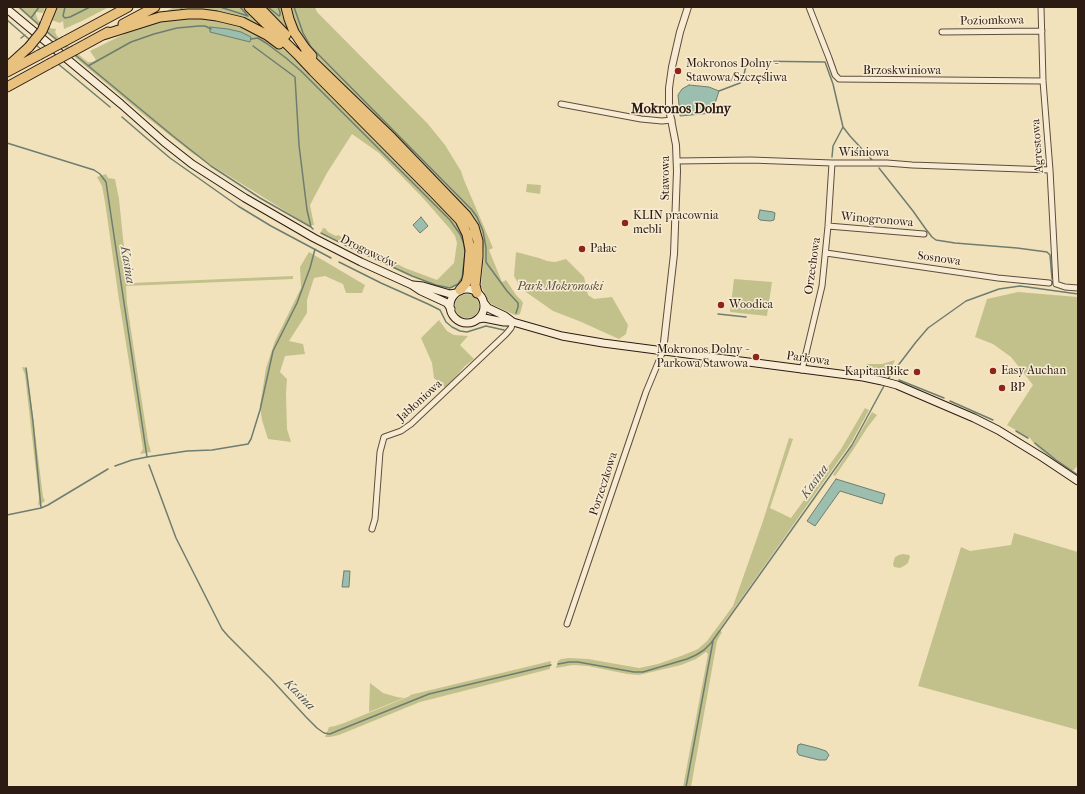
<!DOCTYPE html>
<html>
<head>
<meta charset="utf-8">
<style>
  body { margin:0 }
  #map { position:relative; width:1085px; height:794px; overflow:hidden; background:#f2e2bc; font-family:"IM FELL French Canon",serif }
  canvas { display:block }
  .frame { position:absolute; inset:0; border:8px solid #2b1b12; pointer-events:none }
</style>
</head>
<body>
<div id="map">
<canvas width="1085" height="794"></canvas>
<div class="frame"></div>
</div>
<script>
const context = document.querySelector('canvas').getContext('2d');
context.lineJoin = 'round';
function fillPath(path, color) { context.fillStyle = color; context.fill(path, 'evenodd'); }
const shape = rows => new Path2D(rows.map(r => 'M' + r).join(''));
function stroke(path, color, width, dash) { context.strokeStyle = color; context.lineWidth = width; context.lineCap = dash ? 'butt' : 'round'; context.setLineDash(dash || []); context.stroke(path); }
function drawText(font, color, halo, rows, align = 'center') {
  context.font = font + ' "IM FELL French Canon",serif'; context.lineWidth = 3; context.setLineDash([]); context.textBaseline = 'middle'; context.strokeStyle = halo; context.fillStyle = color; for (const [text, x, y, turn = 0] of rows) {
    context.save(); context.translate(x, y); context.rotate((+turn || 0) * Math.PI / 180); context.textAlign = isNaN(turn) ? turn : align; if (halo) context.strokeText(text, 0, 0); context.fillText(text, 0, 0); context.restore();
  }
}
fillPath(shape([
  [17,7,45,7,43,13,36,12,36,15,38,20,48,28,56,29,55,32,57,36,84,59,88,62,92,62,96,60,90,51,112,40,137,28,150,23,175,18,205,18,238,24,273,41,282,48,313,76,452,216,460,227,466,245,465,273,462,273,461,279,459,282,454,287,446,287,438,285,406,273,348,246,346,243,340,240,339,241,321,232,323,228,324,228,326,229,328,232,336,236,338,235,350,241,351,243,369,252,372,251,405,268,437,280,454,263,457,243,455,236,450,229,423,198,379,153,352,134,327,173,310,205,314,225,308,225,192,153,144,115,77,59],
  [56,7,109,7,82,21,64,29,63,21,60,23,51,20],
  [174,7,243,7,271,34,251,24,161,14],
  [265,7,284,7,292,34],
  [290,7,315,7,317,12,428,124,445,145,461,171,464,180,493,248,489,250,502,282,506,280,516,295,522,301,523,303,520,314,518,315,515,315,493,305,489,302,481,286,484,255,482,238,476,223,468,210,312,53,298,33],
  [106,174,108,178,115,179,119,199,127,277,131,283,293,276,293,279,126,286,127,303,135,357,148,441,151,452,140,454,143,449,119,300,105,202,102,186,97,177],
  [527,184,541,185,540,194,526,192],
  [309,252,365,285,362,293,346,293,343,284,325,276,314,278,307,300,307,313,289,341,303,344,305,354,285,356,280,372,287,379,286,393,287,429,291,442,268,439,262,420,260,406,266,368,275,341,301,288,300,267],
  [516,252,539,258,547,261,555,262,566,259,584,277,588,295,594,299,612,297,628,325,626,334,619,339,579,321,553,311,526,292,519,285,514,276],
  [734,279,772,282,767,316,730,312],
  [1018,292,1078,297,1078,465,1074,470,1070,470,1065,468,1051,459,1035,445,1030,438,1007,425,1033,385,1011,357,993,344,975,337,987,299],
  '455 306a12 12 0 1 1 24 0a12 12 0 1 1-24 0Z',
  [439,320,447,331,454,335,468,336,460,345,474,359,465,366,446,388,434,378,432,363,421,338],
  [895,360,888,375,866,372,866,364,882,364],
  [22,367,27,368,43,497,45,501,38,506,39,498,25,375],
  [865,408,869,410,851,443,719,630,722,632,717,641,691,787,683,787,708,654,706,652,696,659,681,665,639,675,627,674,588,666,573,665,556,668,558,661,561,659,569,658,588,659,639,668,658,664,681,656,698,649,707,641,733,606,763,521,789,438,793,439,770,508,791,518,841,449],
  [872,412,877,415,867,428,853,450,835,476,833,475,853,445],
  [1014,533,1078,552,1078,730,918,686,961,547,970,551,1011,545],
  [903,554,909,555,910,556,908,563,904,566,900,568,894,567,893,564,895,557,899,555],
  [551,661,550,669,420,702,339,735,330,737,325,737,329,727,335,726,344,723,410,696,410,695],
  [370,683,383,693,397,697,404,698,369,712]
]), '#c2c18c');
const water = shape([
  [210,27,228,29,241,32,251,37,250,42,210,32,210,27],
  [689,85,709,87,719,91,712,113,680,116,678,95,682,89,689,85],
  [760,210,773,212,775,213,774,220,770,221,760,220,758,218,760,210],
  [421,217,428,226,420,233,413,225,421,217],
  [836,479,885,494,882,504,840,491,815,526,807,521,836,479],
  [344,571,350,571,349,587,342,587,344,571],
  [801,744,817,748,826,751,829,755,826,760,819,760,799,755,797,752,798,745,801,744]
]);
fillPath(water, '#9bbeae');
stroke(water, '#6e7d70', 1);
stroke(shape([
  [19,7,40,26],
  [65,7,63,16,65,18,70,17,90,7],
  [220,7,248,16,240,7],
  [268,7,279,16,280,15,280,12,278,7],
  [294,7,303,33,311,47,472,210,477,217,483,231,486,248,486,262,488,265,507,291,518,303,518,307,516,313],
  [181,8,184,7],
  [31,18,39,7],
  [7,20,30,40],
  [46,31,57,40],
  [21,38,25,35],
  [251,39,258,38,266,43,286,58,301,71,450,220,460,234,464,244,465,253,462,278,458,284,450,288,436,285,412,276,345,245],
  [36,45,42,50],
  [253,46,295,77,299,145,307,210,311,227,313,229],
  [74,54,173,136,211,166,260,198,311,227],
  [57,63,110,107],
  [88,66,131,42,154,34,177,28,199,26,205,26,211,29],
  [719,91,740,83,743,79,747,61,825,62,833,84,843,127,850,136,872,160],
  [122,117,144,136,170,158,238,206,271,226,331,258],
  [7,143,94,170,100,174,106,182,147,457],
  [832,157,833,146,843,127],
  [879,168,913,211,925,228,932,237,936,240,955,243,1017,248,1047,252,1050,255,1052,279],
  [321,233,339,242],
  [339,262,381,283,428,304,440,310,446,322,452,327,460,331,467,332,486,326,504,330],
  [718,314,746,317],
  [26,368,33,422,41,508],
  [887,380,916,342,928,328,966,301,999,289,1020,286,1078,294],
  [899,380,944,398],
  [950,401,993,420],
  [1016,431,1028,438],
  [1035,443,1056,460,1078,475],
  [149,465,176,538,222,629,228,636,271,679,306,717,317,728,324,733,330,734,337,731,429,694,551,665],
  [115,466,132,460,147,457,187,451,212,450,248,444,251,439,260,410,273,351,297,303,310,268,315,249],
  [7,515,41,508,48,505,108,469],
  [558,664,569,662,578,662,634,672,643,672,687,659,696,655,704,650,711,643,852,445,885,384],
  [686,787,713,641]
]), '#6e7d70', 1.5);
const minor = shape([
  [809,7,829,58,835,75,839,79,1043,81],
  [1041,7,1043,81,1050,170,1056,284,1065,287,1078,288],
  [942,32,1042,31],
  [561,104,641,119,662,121,672,120],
  [677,161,751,160,832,163,887,163,912,165,1050,170],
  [828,226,924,234],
  [826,253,998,278,1049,283],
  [802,370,822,286,828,226,832,163],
  [372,529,375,519,380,452,384,437,401,431,411,424,506,334,511,328,513,322],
  [567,624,646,392,663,351]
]);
const tertiary = shape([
  [663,351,674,254,677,171,676,145,669,109,669,88,672,67,680,32,688,7]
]);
const secondary = shape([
  [7,9,121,104,164,142,192,164,245,198,314,238,361,262,412,285,421,291,447,303,451,309],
  [413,285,423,286,450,294,456,293],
  '450 306a17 17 0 1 1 34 0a17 17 0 1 1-34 0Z',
  [484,303,488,308,505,316,513,322],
  [478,319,484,318,504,322,513,322,562,336,603,343,863,377,882,381,897,385,974,418,998,430,1042,457,1078,481]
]);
const motorway = shape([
  [249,7,297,54,313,71,432,191,460,220,467,234,470,250,468,275,466,283,460,290],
  [259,7,286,35],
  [286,7,289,19,294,32,305,48,312,56],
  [45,24,52,7],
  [123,24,155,7],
  [103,35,160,17,188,14,202,14,217,16,242,22,267,35,279,44],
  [65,41,128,7],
  [75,50,108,32],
  [305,54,336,84,392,138,466,215,474,227,478,241,478,257,475,285,477,293],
  [7,67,29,47],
  [7,72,39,55],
  [7,87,49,64]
]);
stroke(minor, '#5d4d3c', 7);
stroke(tertiary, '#5d4d3c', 8);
stroke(secondary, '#2b1b12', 9);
stroke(motorway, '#2b1b12', 11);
stroke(minor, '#f7ecd3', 5);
stroke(tertiary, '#f7ecd3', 6);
stroke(secondary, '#f7ecd3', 7);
stroke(motorway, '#e9c17e', 9);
const motorwayBridge = shape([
  [29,47,42,31,45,24],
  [39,55,65,41],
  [49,64,75,50]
]);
stroke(motorwayBridge, '#2b1b12', 11, []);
stroke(motorwayBridge, '#e9c17e', 9);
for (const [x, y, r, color] of [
  [678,71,4,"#8f2418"],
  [625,223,4,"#8f2418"],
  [582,249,4,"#8f2418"],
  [721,305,4,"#8f2418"],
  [756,357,4,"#8f2418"],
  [993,371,4,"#8f2418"],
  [917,372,4,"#8f2418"],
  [1002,388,4,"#8f2418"]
]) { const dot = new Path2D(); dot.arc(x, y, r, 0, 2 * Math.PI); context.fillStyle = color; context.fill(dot); stroke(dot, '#f7ecd3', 1.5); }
drawText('12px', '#2b1b12', '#f7ecd3', [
  ["Poziomkowa",992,21,-1],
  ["Brzoskwiniowa",902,71],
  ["Agrestowa",1038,146,-94],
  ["Wiśniowa",864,153],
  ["Stawowa",666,178,-90],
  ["Winogronowa",877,220,5],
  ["Drogowców",368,252,26],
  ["Sosnowa",939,259,8],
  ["Orzechowa",813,266,-82],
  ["Parkowa",808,359,8],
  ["Jabłoniowa",420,401,-42],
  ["Porzeczkowa",604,484,-72]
]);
drawText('12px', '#2b1b12', '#f7ecd3', [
  ["Mokronos Dolny -",686,64],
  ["Stawowa/Szczęśliwa",686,78],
  ["KLIN pracownia",633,216],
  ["mebli",633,230],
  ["Pałac",590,249],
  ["Woodica",729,305],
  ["Mokronos Dolny -",748,350,"right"],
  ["Parkowa/Stawowa",748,364,"right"],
  ["Easy Auchan",1001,371],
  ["KapitanBike",909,372,"right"],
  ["BP",1010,388]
], 'left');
drawText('italic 12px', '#584d37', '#f7ecd3', [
  ["Park Mokronoski",560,287]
]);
drawText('italic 13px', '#525449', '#f7ecd3', [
  ["Kasina",127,265,81],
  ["Kasina",815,482,-54],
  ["Kasina",299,695,46]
]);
drawText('bold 14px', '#2b1b12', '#f7ecd3', [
  ["Mokronos Dolny",681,110]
]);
</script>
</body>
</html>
